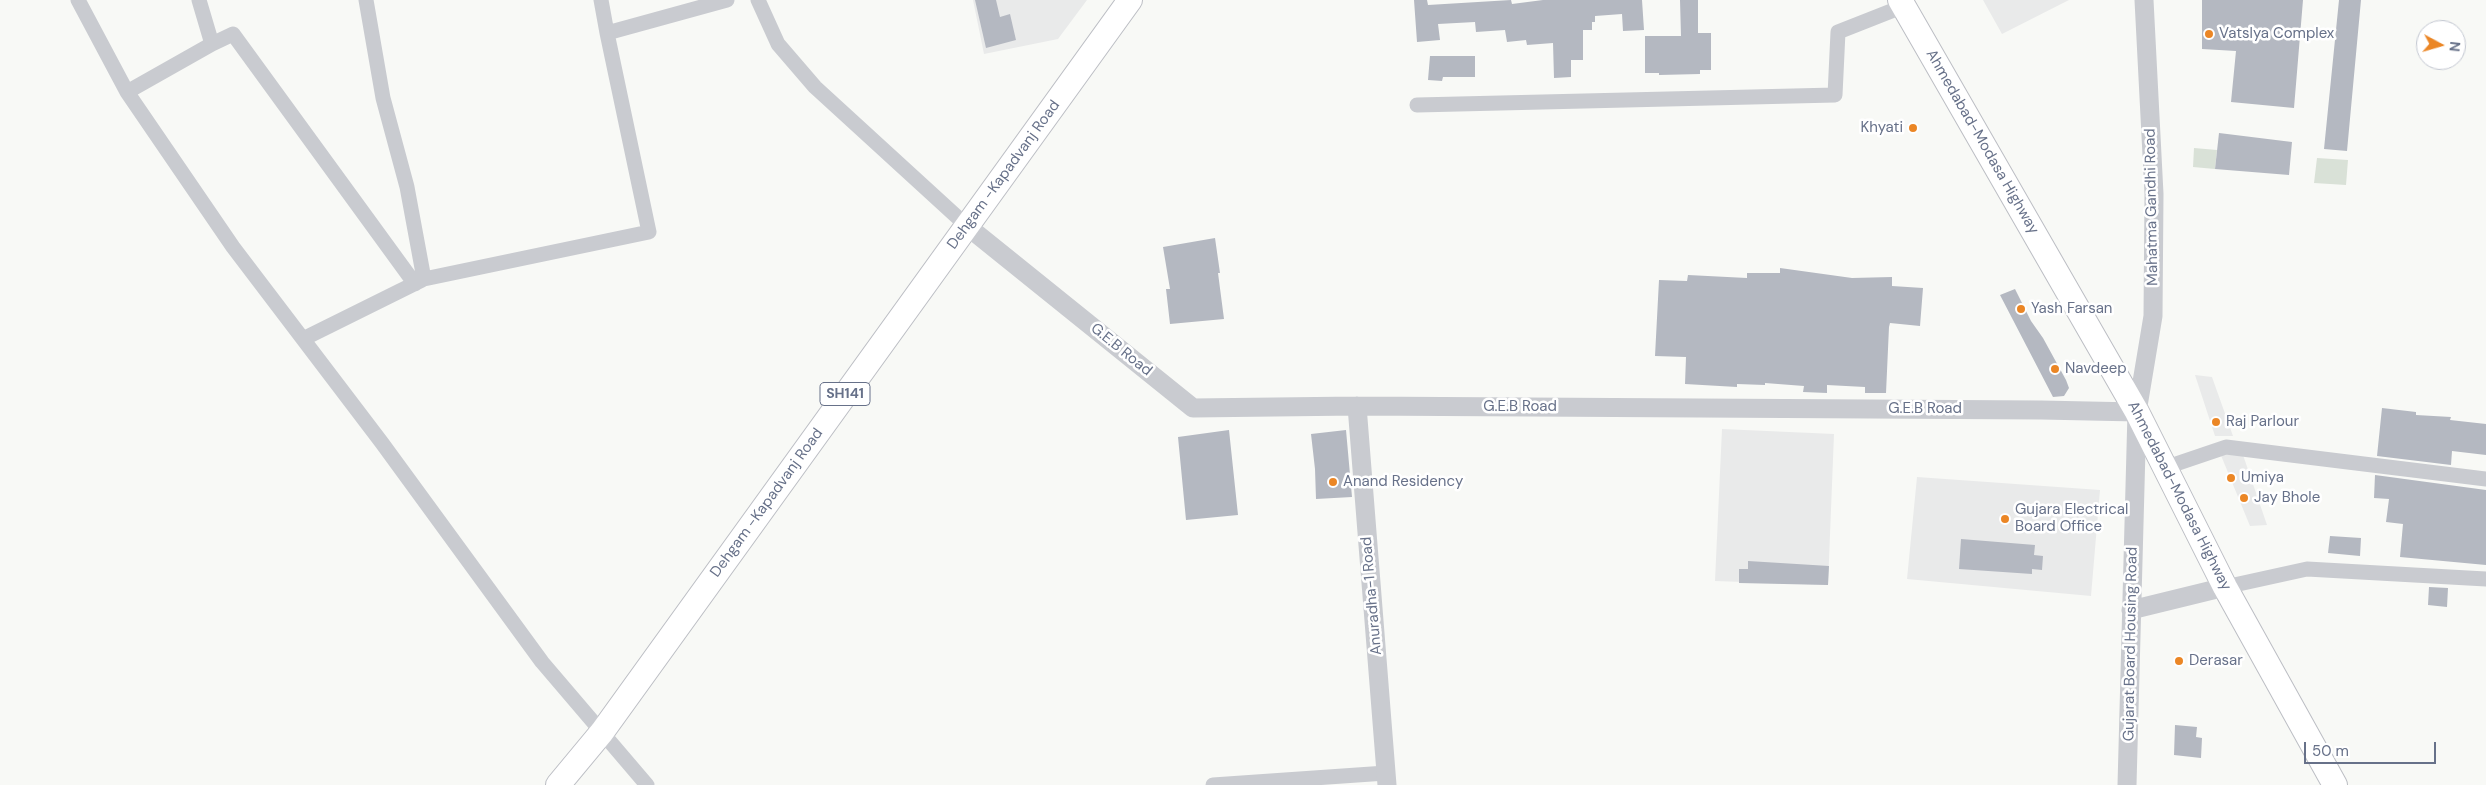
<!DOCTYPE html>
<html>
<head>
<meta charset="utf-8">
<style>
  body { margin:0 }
  #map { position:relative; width:2486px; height:785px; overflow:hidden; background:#f8f9f6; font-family:"DM Sans",sans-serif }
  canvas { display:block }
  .north { position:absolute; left:2416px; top:20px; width:50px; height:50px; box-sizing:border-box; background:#fff; border:1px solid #c2c6d0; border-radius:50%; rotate:96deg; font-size:14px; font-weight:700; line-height:20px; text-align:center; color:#677189 }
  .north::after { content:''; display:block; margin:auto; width:18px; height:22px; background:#eb8625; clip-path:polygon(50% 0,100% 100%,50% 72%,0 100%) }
  .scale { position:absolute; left:2304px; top:742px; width:132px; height:22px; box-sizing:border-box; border:2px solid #677189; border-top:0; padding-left:6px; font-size:15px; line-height:18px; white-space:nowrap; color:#677189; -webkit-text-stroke:4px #fff; paint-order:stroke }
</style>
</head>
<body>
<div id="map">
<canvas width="2486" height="785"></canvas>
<div class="north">N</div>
<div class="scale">50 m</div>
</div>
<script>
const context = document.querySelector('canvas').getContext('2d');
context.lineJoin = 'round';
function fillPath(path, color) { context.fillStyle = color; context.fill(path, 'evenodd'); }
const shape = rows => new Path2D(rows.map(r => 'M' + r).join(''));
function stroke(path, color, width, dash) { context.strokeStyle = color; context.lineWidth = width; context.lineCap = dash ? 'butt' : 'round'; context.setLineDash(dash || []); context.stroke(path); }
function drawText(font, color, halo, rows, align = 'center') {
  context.font = font + ' "DM Sans",sans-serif'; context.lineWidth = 5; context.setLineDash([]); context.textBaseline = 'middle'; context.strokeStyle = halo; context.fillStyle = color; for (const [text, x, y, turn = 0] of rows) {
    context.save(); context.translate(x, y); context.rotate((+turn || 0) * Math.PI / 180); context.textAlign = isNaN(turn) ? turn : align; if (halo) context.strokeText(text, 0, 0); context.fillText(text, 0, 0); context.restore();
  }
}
fillPath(shape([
  [973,0,1087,0,1058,39,984,54],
  [1983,0,2069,0,2002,34],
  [2195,375,2212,377,2233,436,2215,436],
  [1722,429,1834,434,1828,585,1715,581],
  [2220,453,2243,455,2267,525,2250,526],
  [1917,477,2100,490,2091,596,1907,579]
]), '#e9eaea');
fillPath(shape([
  [2194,148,2217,150,2215,169,2193,167],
  [2317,158,2348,160,2346,185,2314,183]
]), '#d9e1d7');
fillPath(shape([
  [975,0,996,0,1000,17,1010,14,1016,40,986,48],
  [1414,0,1427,0,1428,5,1511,0,1512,4,1543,0,1642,0,1644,30,1623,31,1622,14,1595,16,1595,22,1592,22,1592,30,1583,30,1583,60,1571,60,1571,77,1554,78,1553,43,1527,45,1526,40,1507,42,1505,30,1476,32,1475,22,1438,24,1440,40,1417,42],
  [1680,0,1698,0,1698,33,1711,33,1711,70,1700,70,1700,74,1659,75,1659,73,1645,73,1645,36,1681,36],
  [2202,0,2303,0,2294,108,2231,102,2236,51,2202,49],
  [2339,0,2361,0,2347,151,2324,149],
  [1430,56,1475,56,1475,77,1443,77,1442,81,1428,80],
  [2219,133,2292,142,2289,175,2215,169],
  [1215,238,1220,273,1218,273,1224,319,1170,324,1166,289,1170,289,1163,247],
  [1780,268,1852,278,1892,277,1892,286,1923,288,1920,326,1890,323,1889,327,1886,393,1865,393,1865,387,1827,385,1827,393,1803,392,1804,386,1765,383,1765,385,1737,384,1737,387,1685,384,1686,357,1655,356,1659,280,1687,281,1688,275,1747,278,1747,273,1780,273],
  [2015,289,2031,321,2043,338,2066,380,2069,388,2064,396,2053,397,2000,295],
  [2382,408,2416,412,2416,415,2451,417,2450,420,2486,424,2486,455,2452,451,2451,465,2377,456],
  [1229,430,1238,515,1186,520,1178,437],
  [1346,430,1352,497,1316,499,1315,469,1311,434],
  [2375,475,2486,490,2486,565,2400,557,2403,524,2386,522,2389,499,2374,498],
  [2330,536,2361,538,2360,556,2328,553],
  [1961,539,2035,545,2034,555,2043,556,2042,570,2032,569,2032,574,1959,569],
  [1748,561,1829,566,1828,585,1739,583,1739,569,1748,569],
  [2429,587,2448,588,2447,607,2428,605],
  [2175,725,2197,727,2196,737,2202,738,2201,758,2174,755]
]), '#b4b8c1');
const primary = shape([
  [1900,0,2137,412,2225,587,2335,785],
  [558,785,602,732,1130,0]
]);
stroke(primary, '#bcbec4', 26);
stroke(shape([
  [78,0,127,92,233,247,382,443,542,662,647,785],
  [366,0,383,98,407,187,424,279,649,232,607,33],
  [601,0,607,33,727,0],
  [758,0,778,44,815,87,967,226],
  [212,44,233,34,415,284],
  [127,92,212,44,199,0],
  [1417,105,1835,95,1838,32,1904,6],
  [303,339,422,280],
  [2164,468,2226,447,2486,479],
  [2225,587,2307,569,2486,579],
  [1213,785,1386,773]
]), '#c9cbd0', 15);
stroke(shape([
  [967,226,1193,408,1357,406,2041,410,2137,412],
  [1357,406,1387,785],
  [2131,610,2225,587],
  [2127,785,2137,412,2153,316,2154,194,2144,0]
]), '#c9cbd0', 19);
stroke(primary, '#fff', 24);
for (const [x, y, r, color] of [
  [2209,34,5,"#eb8625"],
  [1913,128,5,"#eb8625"],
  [2021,309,5,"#eb8625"],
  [2055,369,5,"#eb8625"],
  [2216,422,5,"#eb8625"],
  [2231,478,5,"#eb8625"],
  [1333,482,5,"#eb8625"],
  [2244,498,5,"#eb8625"],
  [2005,519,5,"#eb8625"],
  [2179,661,5,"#eb8625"]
]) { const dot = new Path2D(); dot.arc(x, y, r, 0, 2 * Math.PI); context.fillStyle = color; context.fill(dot); stroke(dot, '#fff', 2); }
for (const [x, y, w] of [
  [845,394,50]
]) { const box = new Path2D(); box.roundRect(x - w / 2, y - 11.5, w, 23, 4); context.fillStyle = '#fff'; context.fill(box); stroke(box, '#677189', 1); }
drawText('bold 14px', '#677189', null, [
  ["SH141",845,394]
]);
drawText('15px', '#677189', '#fff', [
  ["Vatslya Complex",2219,34],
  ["Khyati",1903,128,"right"],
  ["Yash Farsan",2031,309],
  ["Navdeep",2065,369],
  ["Raj Parlour",2226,422],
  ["Umiya",2241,478],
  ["Anand Residency",1343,482],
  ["Jay Bhole",2254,498],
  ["Gujara Electrical",2015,510],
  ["Board Office",2015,527],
  ["Derasar",2189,661]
], 'left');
drawText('15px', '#677189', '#fff', [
  ["Ahmedabad-Modasa Highway",1982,142,60],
  ["Dehgam -Kapadvanj Road",1004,175,-54],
  ["Mahatma Gandhi Road",2152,207,-91],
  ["G.E.B Road",1121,350,39],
  ["G.E.B Road",1520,407],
  ["G.E.B Road",1925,409],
  ["Ahmedabad-Modasa Highway",2179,496,63],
  ["Dehgam -Kapadvanj Road",767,503,-54],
  ["Anuradha-1 Road",1372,596,-95],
  ["Gujarat Board Housing Road",2131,644,-89]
]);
</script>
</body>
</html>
